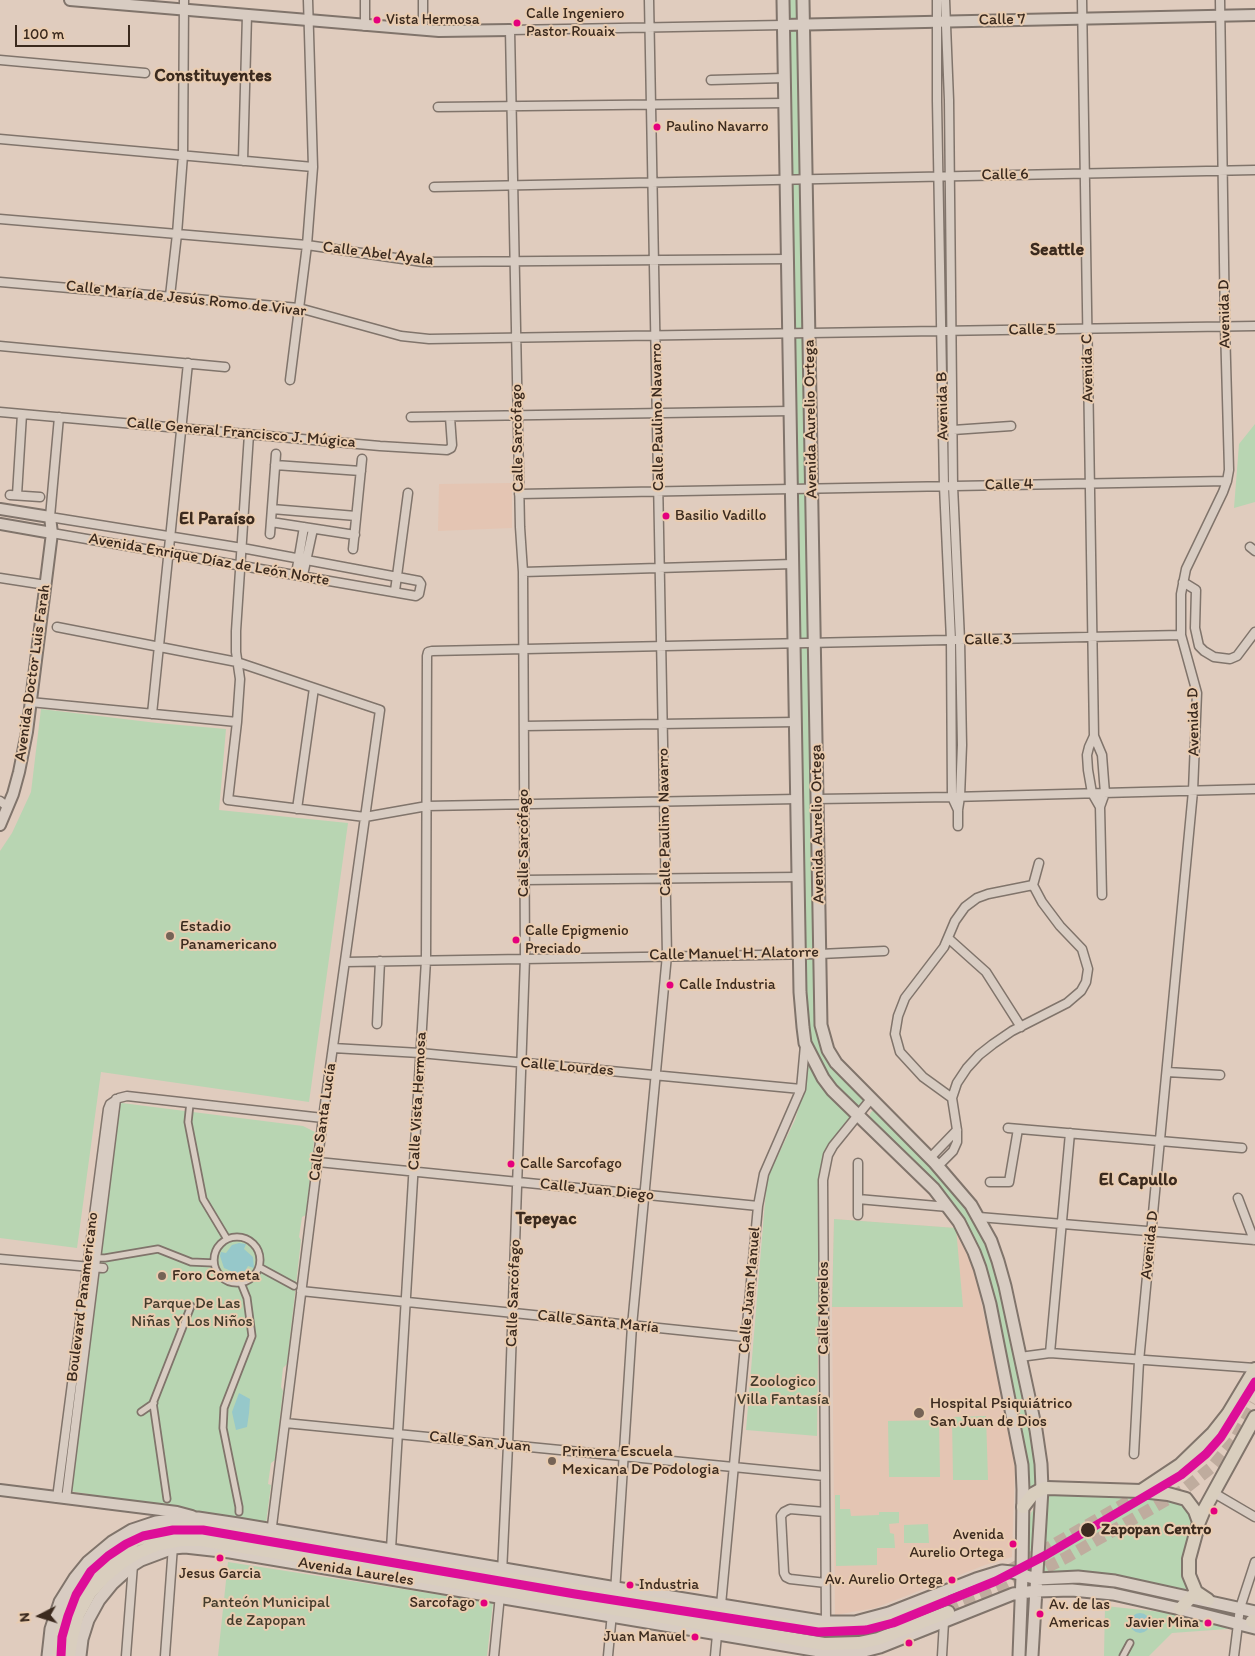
<!DOCTYPE html>
<html>
<head>
<meta charset="utf-8">
<style>
  body { margin:0 }
  #map { position:relative; width:1255px; height:1656px; overflow:hidden; background:#e0ccbe; font-family:Itim,sans-serif }
  canvas { display:block }
  .north { position:absolute; left:15px; top:1591px; width:50px; height:50px; -webkit-text-stroke:4px #e9ccb0; paint-order:stroke; rotate:265deg; font-size:14px; font-weight:700; line-height:20px; text-align:center; color:#3b2a1e }
  .north::after { content:''; display:block; margin:auto; width:18px; height:22px; background:#3b2a1e; clip-path:polygon(50% 0,100% 100%,50% 72%,0 100%) }
  .scale { position:absolute; left:15px; top:25px; width:115px; height:22px; box-sizing:border-box; border:2px solid #3b2a1e; border-top:0; padding-left:6px; font-size:15px; line-height:18px; white-space:nowrap; color:#3b2a1e; -webkit-text-stroke:4px #e9ccb0; paint-order:stroke }
</style>
</head>
<body>
<div id="map">
<canvas width="1255" height="1656"></canvas>
<div class="north">N</div>
<div class="scale">100 m</div>
</div>
<script>
const context = document.querySelector('canvas').getContext('2d');
context.lineJoin = 'round';
function fillPath(path, color) { context.fillStyle = color; context.fill(path, 'evenodd'); }
const shape = rows => new Path2D(rows.map(r => 'M' + r).join(''));
function stroke(path, color, width, dash) { context.strokeStyle = color; context.lineWidth = width; context.lineCap = dash ? 'butt' : 'round'; context.setLineDash(dash || []); context.stroke(path); }
function drawText(font, color, halo, rows, align = 'center') {
  context.font = font + ' Itim,sans-serif'; context.lineWidth = 4; context.setLineDash([]); context.textBaseline = 'middle'; context.strokeStyle = halo; context.fillStyle = color; for (const [text, x, y, turn = 0] of rows) {
    context.save(); context.translate(x, y); context.rotate((+turn || 0) * Math.PI / 180); context.textAlign = isNaN(turn) ? turn : align; if (halo) context.strokeText(text, 0, 0); context.fillText(text, 0, 0); context.restore();
  }
}
fillPath(shape([
  [512,483,512,528,438,531,439,484],
  [834,1219,956,1228,975,1274,1011,1438,1015,1466,1012,1557,985,1565,875,1608,835,1615,832,1307]
]), '#e4c5b3');
fillPath(shape([
  [785,0,803,0,803,23,794,25,786,18],
  [801,28,806,175,798,178,791,175,788,34,791,29],
  [801,182,808,484,798,484,795,480,791,187,793,184],
  [1255,424,1255,502,1234,508,1239,444],
  [807,491,814,641,800,640,797,636,795,494],
  [808,647,814,649,817,949,808,949,803,945,799,652,801,649],
  [41,709,157,723,226,729,219,810,348,823,309,1102,101,1072,77,1248,0,1238,0,851,12,833,31,792],
  [805,957,820,959,827,1051,869,1098,859,1109,834,1086,812,1052,804,1013],
  [808,1058,852,1115,829,1147,822,1163,820,1180,817,1436,746,1430,767,1178,795,1120,806,1083],
  [122,1103,303,1126,315,1132,306,1215,302,1217,299,1237,301,1240,287,1364,283,1368,281,1387,283,1391,275,1460,271,1463,268,1484,271,1485,266,1523,262,1524,70,1491,116,1106],
  [877,1108,975,1214,1002,1283,1041,1484,1028,1493,1024,1449,963,1222,868,1119,871,1112],
  [834,1219,956,1228,963,1307,832,1307],
  [986,1416,988,1480,953,1480,952,1417],
  [939,1420,940,1477,889,1477,888,1421],
  [1045,1492,1121,1494,1173,1500,1182,1503,1191,1517,1190,1592,1093,1576,1089,1572,1056,1572,1048,1577,1041,1577],
  [835,1495,840,1495,840,1509,850,1509,851,1516,879,1515,879,1512,899,1512,899,1523,889,1524,890,1533,894,1534,895,1548,877,1548,877,1565,836,1566],
  [1037,1504,1034,1572,1026,1572,1028,1527,1031,1513],
  [928,1524,929,1543,904,1543,904,1525],
  [228,1562,493,1603,487,1656,218,1656],
  [1105,1606,1171,1613,1228,1626,1227,1629,1172,1633,1149,1656,1104,1656]
]), '#b8d5b2');
fillPath(shape([
  [239,1243,246,1244,244,1249,253,1257,254,1268,248,1266,243,1274,231,1277,228,1276,231,1271,224,1268,220,1256,221,1252,226,1253,232,1245],
  [239,1393,250,1399,249,1413,247,1427,236,1430,232,1412],
  '1130 1623a10 10 0 1 1 20 0a10 10 0 1 1-20 0Z'
]), '#96c8ca');
stroke(shape([
  [944,1600,998,1577,1150,1489],
  [1211,1611,1252,1621],
  [948,1612,1004,1589,1067,1557,1182,1491,1212,1467,1235,1440,1255,1404]
]), '#bfac9e', 12, [12, 6]);
const pedestrian = shape([
  [190,1103,188,1122,203,1199,227,1239],
  '214 1260a23 23 0 1 1 46 0a23 23 0 1 1-46 0Z',
  [96,1258,105,1258,158,1249,191,1262,214,1263],
  [259,1267,294,1286],
  [141,1412,154,1403],
  [167,1499,153,1403,191,1306],
  [239,1512,239,1507,223,1428,224,1408,252,1336,247,1298,241,1283],
  [1123,1656,1130,1643]
]);
const minor = shape([
  [937,0,937,101,944,486,951,640,952,797,958,810],
  [945,0,949,100,953,486,960,640,962,745,960,797,958,810,958,826],
  [1082,0,1094,736,1102,755,1104,781,1105,793,1100,807,1102,895],
  [365,26,365,0],
  [423,30,423,0],
  [0,60,145,73],
  [711,80,784,78],
  [438,107,784,103],
  [0,139,313,167],
  [243,161,247,15],
  [434,187,1255,170],
  [0,219,307,245,423,262,787,259],
  [0,282,299,308,401,336,429,339,1255,326],
  [170,296,177,234,183,155,184,0],
  [0,346,225,367],
  [290,380,307,245,313,167,308,0],
  [0,412,380,446,447,450,451,448,452,445,450,417],
  [411,417,790,411],
  [953,430,1011,426],
  [249,434,236,631,236,652,240,679,237,722,228,800,365,817,427,806,797,799],
  [275,465,361,471],
  [519,494,1227,481],
  [10,495,40,497],
  [17,495,22,414],
  [272,509,356,516],
  [271,522,355,535],
  [52,533,416,596,419,594,421,584,419,581,242,548,50,517,59,417],
  [270,534,276,454],
  [1250,547,1255,551],
  [353,549,362,459],
  [523,572,793,564],
  [296,574,304,527],
  [303,575,313,529],
  [0,578,46,585],
  [1183,582,1196,590,1195,628,1199,646,1204,651,1214,657,1230,659,1237,656,1255,632],
  [395,591,408,493],
  [57,627,237,662,380,710,323,1118,271,1534],
  [30,702,237,722],
  [152,714,188,363],
  [524,726,795,722],
  [1094,736,1089,747,1087,755,1088,770,1092,793,1100,807],
  [817,799,952,797,1255,789],
  [0,801,8,807],
  [297,809,314,688],
  [524,880,798,877],
  [948,938,986,972,1021,1027],
  [345,962,820,954,884,951],
  [377,1024,380,961],
  [333,1048,420,1053,801,1089],
  [1167,1072,1220,1075],
  [952,1098,957,1083,967,1068,979,1055,993,1044,1012,1031,1067,1003,1081,991,1086,982,1088,969,1082,949,1060,926,1042,902,1033,885,1039,863],
  [1008,1128,1242,1148],
  [930,1158,957,1130],
  [318,1162,758,1206],
  [858,1163,858,1215],
  [938,1166,953,1151,957,1142,957,1130,952,1098,923,1077,900,1052,895,1034,898,1016,905,998,944,947,955,921,965,907,977,898,988,894,1033,885],
  [990,1182,1009,1182,1018,1129],
  [1238,1198,1254,1240],
  [858,1199,948,1207],
  [979,1217,1255,1240],
  [0,1259,103,1268],
  [301,1291,746,1337],
  [1050,1353,1070,1133],
  [1020,1357,1050,1353,1255,1368],
  [285,1423,825,1476],
  [1134,1454,1139,1361,1193,791,1197,693,1181,635,1181,594,1186,569,1223,492,1227,481,1229,470,1225,326,1220,0],
  [1214,1493,1255,1517],
  [57,1498,108,1109,110,1104,119,1098,127,1096,323,1118],
  [66,1499,116,1099],
  [825,1512,790,1509,784,1512,781,1516,784,1573,786,1577,790,1579,826,1583],
  [391,1549,426,960,427,656,428,652,432,651,1181,635],
  [502,1573,508,1445,525,958,523,572,520,527,510,30,783,25],
  [615,1592,632,1326,667,955,649,0],
  [721,1605,758,1206,764,1174,801,1089,805,1045],
  [826,1622,823,1180,828,1155,833,1146,871,1099],
  [126,1656,133,1565],
  [165,1656,173,1546],
  [494,1656,500,1595],
  [608,1656,612,1613],
  [715,1656,717,1635],
  [942,1656,944,1622],
  [1234,1656,1240,1608,1255,1562]
]);
const tertiary = shape([
  [70,0,439,31,510,30],
  [783,25,1255,15],
  [0,509,50,517,52,533,27,732,19,772,13,794,0,825],
  [0,524,52,533],
  [0,1490,177,1512,192,1516]
]);
const secondary = shape([
  [783,0,800,992,803,1027,805,1043,823,1078,832,1090,934,1189,959,1222,974,1252,980,1268,990,1304,1022,1465,1023,1490,1022,1576,1019,1656],
  [803,0,821,1025,828,1050,836,1063,935,1163,971,1205,991,1241,998,1261,1005,1286,1036,1430,1041,1464,1042,1489,1032,1656],
  [48,1656,51,1629,60,1602,75,1578,88,1562,112,1542,132,1530,156,1522,186,1518,198,1518,238,1524,616,1588,826,1622,855,1622,889,1613,976,1579,1002,1571,1012,1572,1037,1579,1078,1577,1115,1581,1255,1612],
  [80,1656,82,1639,88,1620,99,1600,112,1584,133,1565,141,1560,173,1548,185,1547,230,1552,825,1652,860,1652,880,1647,1013,1594,1036,1591,1072,1590,1113,1594,1180,1609,1255,1628]
]);
const primary = shape([
  [1141,1491,1168,1494,1186,1499,1195,1511,1199,1522],
  [1023,1507,1033,1494,1042,1489,1047,1488,1141,1491,1180,1465,1213,1433,1228,1414,1255,1369],
  [1208,1600,1196,1592,1189,1575,1189,1559,1199,1522,1204,1510,1255,1417],
  [1180,1609,1196,1592],
  [1252,1621,1255,1622],
  [58,1656,61,1631,70,1606,83,1584,96,1569,118,1551,136,1540,158,1532,186,1528,208,1529,812,1629,838,1629,870,1626,896,1619,944,1600],
  [69,1656,72,1636,78,1615,90,1593,104,1577,121,1563,139,1552,159,1544,182,1540,201,1540,824,1644,859,1643,878,1639,948,1612]
]);
stroke(pedestrian, '#80746b', 9);
stroke(minor, '#80746b', 11);
stroke(tertiary, '#80746b', 14);
stroke(secondary, '#80746b', 15);
stroke(primary, '#80746b', 16);
stroke(pedestrian, '#d8ccc2', 5.5);
stroke(minor, '#d8ccc2', 8);
stroke(tertiary, '#d8ccc2', 10);
stroke(secondary, '#d8ccc2', 11);
stroke(primary, '#d9cebe', 12);
stroke(shape([
  [61,1656,62,1637,68,1616,76,1595,91,1571,108,1556,126,1544,143,1536,173,1530,203,1530,575,1594,818,1632,866,1630,893,1623,996,1581,1046,1555,1181,1475,1206,1454,1221,1437,1255,1382]
]), '#dd0e98', 9);
for (const [x, y, r, color] of [
  [377,20,4.5,"#e5007d"],
  [517,23,4.5,"#e5007d"],
  [657,127,4.5,"#e5007d"],
  [666,516,4.5,"#e5007d"],
  [170,936,5,"#756356"],
  [516,940,4.5,"#e5007d"],
  [670,985,4.5,"#e5007d"],
  [511,1164,4.5,"#e5007d"],
  [162,1276,5,"#756356"],
  [919,1413,6,"#756356"],
  [552,1461,5,"#756356"],
  [1214,1511,4.5,"#e5007d"],
  [1088,1530,8,"#3b2a1e"],
  [1013,1544,4.5,"#e5007d"],
  [220,1558,4.5,"#e5007d"],
  [952,1580,4.5,"#e5007d"],
  [630,1585,4.5,"#e5007d"],
  [484,1603,4.5,"#e5007d"],
  [1040,1614,4.5,"#e5007d"],
  [1208,1623,4.5,"#e5007d"],
  [695,1637,4.5,"#e5007d"],
  [909,1643,4.5,"#e5007d"]
]) { const dot = new Path2D(); dot.arc(x, y, r, 0, 2 * Math.PI); context.fillStyle = color; context.fill(dot); stroke(dot, '#e9ccb0', 2); }
drawText('15px', '#3b2a1e', '#e9ccb0', [
  ["Calle Ingeniero",526,14],
  ["Pastor Rouaix",526,32],
  ["Vista Hermosa",386,20],
  ["Paulino Navarro",666,127],
  ["Basilio Vadillo",675,516],
  ["Calle Epigmenio",525,931],
  ["Preciado",525,949],
  ["Calle Industria",679,985],
  ["Calle Sarcofago",520,1164],
  ["Avenida",1004,1535,"right"],
  ["Aurelio Ortega",1004,1553,"right"],
  ["Jesus Garcia",220,1574,"center"],
  ["Av. Aurelio Ortega",943,1580,"right"],
  ["Industria",639,1585],
  ["Sarcofago",475,1603,"right"],
  ["Av. de las",1049,1605],
  ["Americas",1049,1623],
  ["Javier Mina",1199,1623,"right"],
  ["Juan Manuel",686,1637,"right"]
], 'left');
drawText('16px', '#3b2a1e', '#e9ccb0', [
  ["Calle 7",1002,20,-1],
  ["Calle 6",1005,175,-1],
  ["Calle Abel Ayala",378,254,7],
  ["Calle María de Jesús Romo de Vivar",186,299,6],
  ["Avenida D",1225,314,-91],
  ["Calle 5",1032,330,-1],
  ["Avenida C",1088,368,-91],
  ["Avenida B",943,406,-91],
  ["Calle Paulino Navarro",658,417,-91],
  ["Avenida Aurelio Ortega",811,419,-91],
  ["Calle General Francisco J. Múgica",241,433,5],
  ["Calle Sarcófago",518,438,-91],
  ["Calle 4",1009,485,-1],
  ["Avenida Enrique Díaz de León Norte",209,560,10],
  ["Calle 3",988,640,-1],
  ["Avenida Doctor Luis Farah",33,673,-82],
  ["Avenida D",1194,722,-91],
  ["Calle Paulino Navarro",665,822,-91],
  ["Avenida Aurelio Ortega",818,824,-91],
  ["Calle Sarcófago",524,843,-90],
  ["Calle Manuel H. Alatorre",734,954,-1],
  ["Calle Lourdes",567,1067,5],
  ["Calle Vista Hermosa",418,1101,-87],
  ["Calle Santa Lucía",323,1122,-82],
  ["Calle Juan Diego",597,1190,6],
  ["Avenida D",1150,1245,-84],
  ["Calle Juan Manuel",750,1290,-85],
  ["Calle Sarcófago",514,1293,-88],
  ["Boulevard Panamericano",83,1297,-83],
  ["Calle Morelos",824,1308,-90],
  ["Calle Santa María",598,1322,6],
  ["Calle San Juan",480,1442,6],
  ["Avenida Laureles",356,1572,9]
]);
drawText('16px', '#3b2a1e', '#e9ccb0', [
  ["Estadio",180,927],
  ["Panamericano",180,945],
  ["Foro Cometa",172,1276],
  ["Hospital Psiquiátrico",930,1404],
  ["San Juan de Dios",930,1422],
  ["Primera Escuela",562,1452],
  ["Mexicana De Podologia",562,1470]
], 'left');
drawText('16px', '#443c2c', '#e9ccb0', [
  ["Parque De Las",192,1304],
  ["Niñas Y Los Niños",192,1322],
  ["Zoologico",783,1382],
  ["Villa Fantasía",783,1400],
  ["Panteón Municipal",266,1603],
  ["de Zapopan",266,1621]
]);
drawText('bold 16px', '#3b2a1e', '#e9ccb0', [
  ["Zapopan Centro",1101,1530]
], 'left');
drawText('bold 18px', '#3b2a1e', '#e9ccb0', [
  ["Constituyentes",213,76],
  ["Seattle",1057,250],
  ["El Paraíso",217,519],
  ["El Capullo",1138,1180],
  ["Tepeyac",546,1219]
]);
</script>
</body>
</html>
